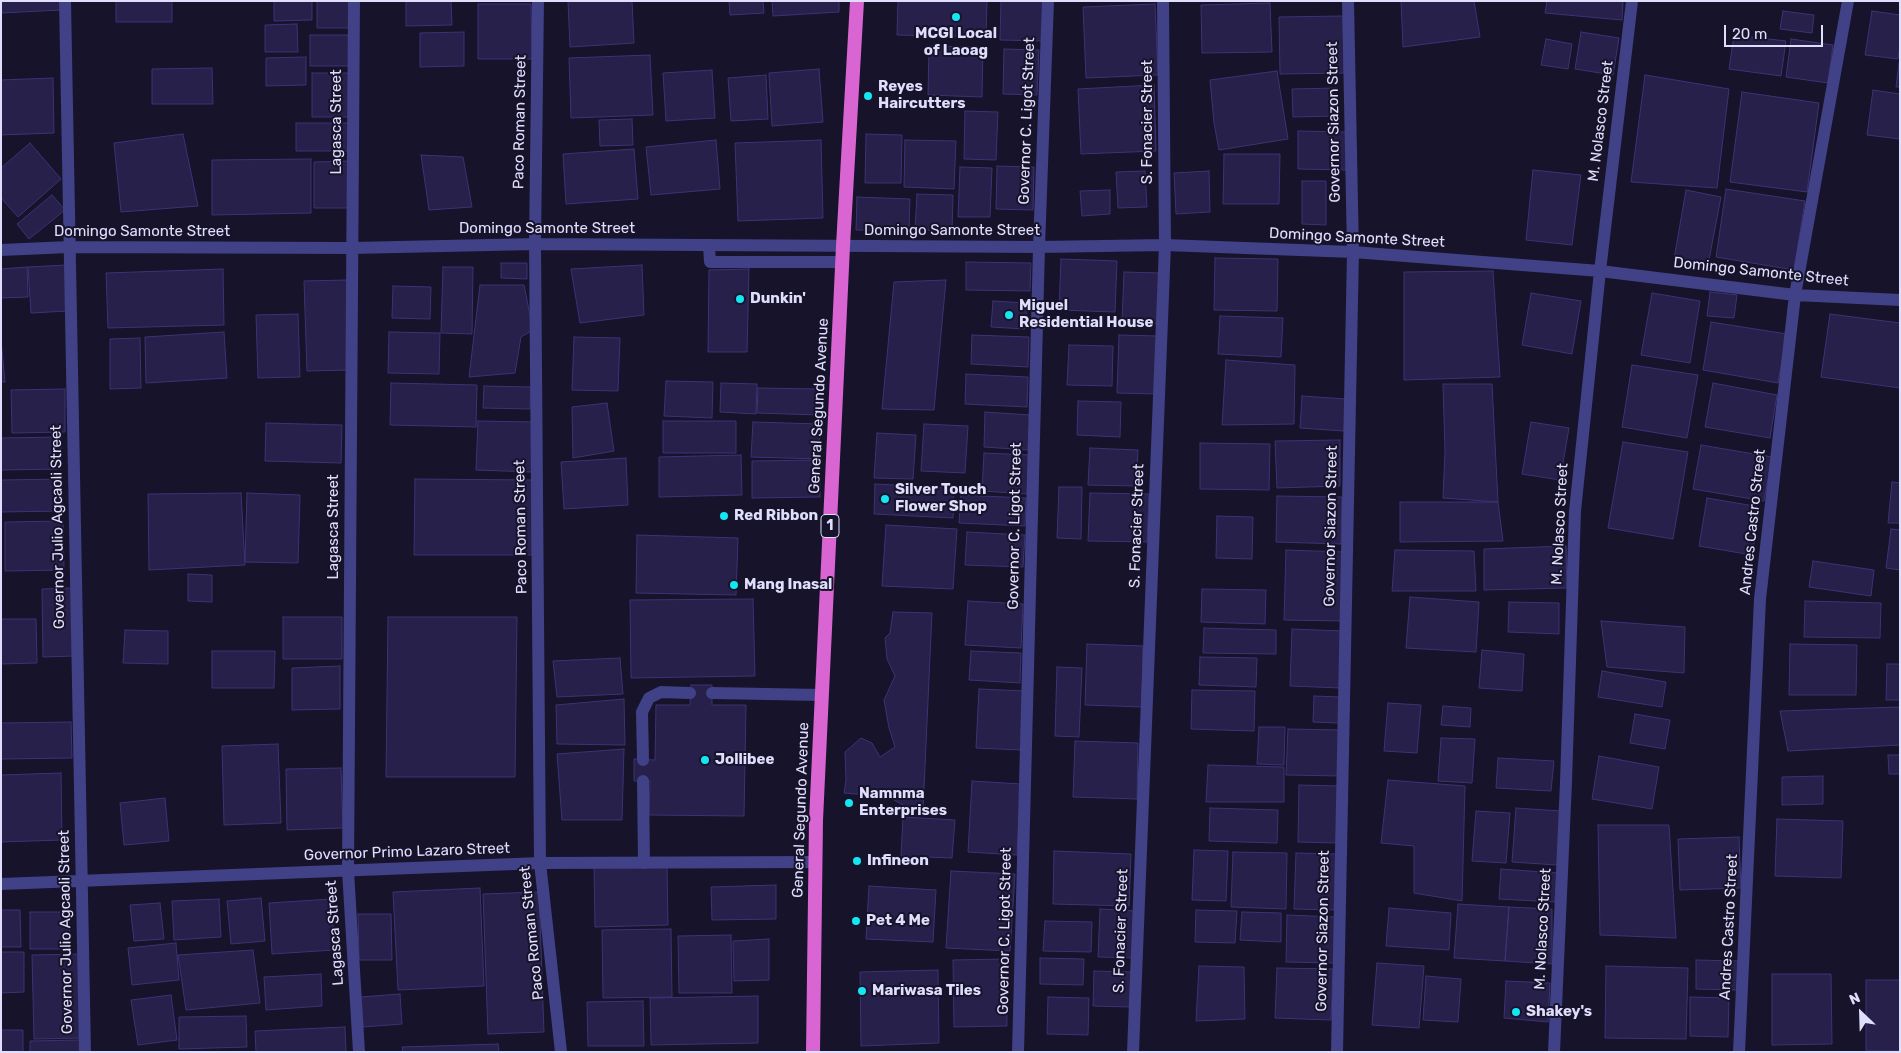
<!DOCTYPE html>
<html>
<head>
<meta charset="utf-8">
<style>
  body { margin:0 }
  #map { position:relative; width:1901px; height:1053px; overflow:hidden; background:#16132a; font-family:Rubik,sans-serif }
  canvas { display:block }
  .frame { position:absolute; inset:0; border:2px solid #e0defd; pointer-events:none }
  .north { position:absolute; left:1836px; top:988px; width:50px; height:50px; -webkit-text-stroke:4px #16132a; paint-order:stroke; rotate:336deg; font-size:14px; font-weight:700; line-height:20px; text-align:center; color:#e0defd }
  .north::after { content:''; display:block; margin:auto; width:18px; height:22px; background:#e0defd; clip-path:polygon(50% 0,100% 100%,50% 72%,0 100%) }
  .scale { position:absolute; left:1724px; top:25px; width:99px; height:22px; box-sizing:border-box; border:2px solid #e0defd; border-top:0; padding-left:6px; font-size:15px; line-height:18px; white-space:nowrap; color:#e0defd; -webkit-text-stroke:4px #16132a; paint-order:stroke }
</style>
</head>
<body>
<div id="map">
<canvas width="1901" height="1053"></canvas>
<div class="frame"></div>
<div class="north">N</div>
<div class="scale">20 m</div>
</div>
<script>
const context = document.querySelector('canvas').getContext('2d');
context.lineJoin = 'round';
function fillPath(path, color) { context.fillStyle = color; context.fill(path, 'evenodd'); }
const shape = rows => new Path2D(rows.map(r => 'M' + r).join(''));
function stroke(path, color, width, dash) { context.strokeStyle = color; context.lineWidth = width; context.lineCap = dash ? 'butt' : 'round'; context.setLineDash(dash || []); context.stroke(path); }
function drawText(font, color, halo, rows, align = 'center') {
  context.font = font + ' Rubik,sans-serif'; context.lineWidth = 4; context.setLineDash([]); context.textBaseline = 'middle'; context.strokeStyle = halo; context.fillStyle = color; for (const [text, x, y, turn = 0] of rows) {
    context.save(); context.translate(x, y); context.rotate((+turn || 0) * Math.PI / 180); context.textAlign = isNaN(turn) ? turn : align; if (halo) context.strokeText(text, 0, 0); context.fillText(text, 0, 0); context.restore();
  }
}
const building = shape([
  [1,1,61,1,61,10,1,13,1,1],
  [116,1,172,1,172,22,116,22,116,1],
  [274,1,312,1,312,20,274,21,274,1],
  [317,1,351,1,351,28,317,28,317,1],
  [406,1,451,1,452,25,406,26,406,1],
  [568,1,632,1,634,43,570,47,568,1],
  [729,1,763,1,764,13,730,15,729,1],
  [772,1,839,1,839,12,773,16,772,1],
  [898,1,987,1,986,37,897,35,898,1],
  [1001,1,1046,1,1044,41,1000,40,1001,1],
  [1401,1,1474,1,1480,37,1403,47,1401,1],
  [1547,1,1623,1,1622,20,1545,13,1547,1],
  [1270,3,1272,52,1202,53,1201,5,1270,3],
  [478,4,531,4,532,59,478,59,478,4],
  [1155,4,1158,75,1086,78,1083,7,1155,4],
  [1783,11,1814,15,1812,33,1780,29,1783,11],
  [1872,11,1900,15,1900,44,1898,59,1865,55,1872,11],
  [1343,16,1344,73,1280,74,1279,17,1343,16],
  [297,24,298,52,265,52,265,25,297,24],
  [464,32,464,66,420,67,420,33,464,32],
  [1581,32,1619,38,1613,75,1575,69,1581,32],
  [310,35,350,35,350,66,310,66,310,35],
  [1734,35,1786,41,1781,76,1729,69,1734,35],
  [1546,39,1572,44,1568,69,1541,65,1546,39],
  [1791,39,1833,45,1828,83,1786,77,1791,39],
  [929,46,983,47,982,97,928,95,929,46],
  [1004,49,1039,50,1037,95,1003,94,1004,49],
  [650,55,653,115,571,118,569,58,650,55],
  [306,57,306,85,266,86,266,58,306,57],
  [1899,63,1900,63,1900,87,1896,87,1899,63],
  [212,68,213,104,152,104,152,69,212,68],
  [819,69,823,122,772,126,769,73,819,69],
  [712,70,715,118,666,121,663,73,712,70],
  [1277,71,1288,139,1219,150,1214,123,1210,80,1277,71],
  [312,73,350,73,350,117,312,117,312,73],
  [766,75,768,119,731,121,728,78,766,75],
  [1645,75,1729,89,1717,188,1631,182,1645,75],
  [53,78,54,133,1,135,1,80,53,78],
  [1154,85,1156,151,1081,154,1078,89,1154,85],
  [1336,88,1337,116,1293,117,1292,89,1336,88],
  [1873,90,1900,94,1900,139,1867,135,1873,90],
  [1742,92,1819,103,1807,192,1730,182,1742,92],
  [965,111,998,112,996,160,964,159,965,111],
  [632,119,633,145,600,146,599,120,632,119],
  [296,123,348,123,348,151,296,151,296,123],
  [1298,131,1346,132,1346,170,1298,169,1298,131],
  [183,134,198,206,121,212,114,143,183,134],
  [866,134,902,135,901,183,865,183,866,134],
  [716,140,720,189,651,195,646,147,716,140],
  [821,140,823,218,738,221,735,143,821,140],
  [905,140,956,141,954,189,904,187,905,140],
  [30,143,61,179,18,217,1,198,1,168,30,143],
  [634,149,638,199,566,204,563,154,634,149],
  [1224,154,1280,154,1279,204,1223,204,1224,154],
  [421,155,463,157,472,207,429,210,421,155],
  [311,159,311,213,212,215,212,160,311,159],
  [350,161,350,208,314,208,314,162,350,161],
  [997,166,1034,167,1033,210,996,209,997,166],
  [960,167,992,168,990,217,958,217,960,167],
  [1533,170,1581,175,1572,245,1526,240,1533,170],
  [1145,171,1147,207,1118,208,1116,172,1145,171],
  [1209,171,1210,212,1176,214,1174,173,1209,171],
  [1302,181,1326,181,1326,225,1302,224,1302,181],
  [1726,189,1805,201,1794,270,1716,257,1726,189],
  [1110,190,1110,214,1082,216,1080,191,1110,190],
  [1686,190,1721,197,1708,265,1674,259,1686,190],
  [917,194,953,195,952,231,915,230,917,194],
  [52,195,65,210,29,239,17,224,52,195],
  [857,197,910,199,909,231,856,230,857,197],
  [1215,258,1278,259,1277,311,1214,310,1215,258],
  [1061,259,1117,261,1115,312,1059,310,1061,259],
  [966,262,1031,263,1030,291,966,290,966,262],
  [501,263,527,263,527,279,501,278,501,263],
  [66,265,68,311,31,313,28,267,66,265],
  [642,265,644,315,580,323,571,269,642,265],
  [27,267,28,297,1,298,1,269,27,267],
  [443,267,473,267,472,334,441,333,443,267],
  [223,269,224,325,108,328,106,273,223,269],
  [749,269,747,352,708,352,709,270,749,269],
  [1493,271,1500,377,1404,380,1404,272,1493,271],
  [1124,272,1161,273,1159,324,1122,322,1124,272],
  [347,280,350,370,307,371,304,281,347,280],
  [946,280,934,410,882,409,894,282,946,280],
  [480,285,524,285,533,330,521,337,515,373,469,377,480,285],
  [393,286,431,287,430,319,392,318,393,286],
  [1710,292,1737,295,1734,318,1707,316,1710,292],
  [1531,293,1581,301,1572,354,1522,345,1531,293],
  [1652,293,1700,301,1690,363,1641,355,1652,293],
  [993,301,1027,303,1025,329,991,327,993,301],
  [298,314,300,377,258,378,256,315,298,314],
  [1830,314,1900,323,1900,388,1821,377,1830,314],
  [1220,316,1283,318,1281,357,1218,354,1220,316],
  [1711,322,1787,334,1778,383,1703,370,1711,322],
  [224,332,227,378,146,383,145,337,224,332],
  [389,332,440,333,439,374,388,373,389,332],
  [972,335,1029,337,1028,367,971,364,972,335],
  [1119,335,1157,336,1155,394,1117,393,1119,335],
  [574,337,620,338,618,391,572,390,574,337],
  [140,338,141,388,110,389,110,339,140,338],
  [1,339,5,382,1,382,1,339],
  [1069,345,1113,346,1112,386,1067,385,1069,345],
  [1226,360,1295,365,1294,424,1222,425,1226,360],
  [1632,365,1698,375,1687,438,1622,427,1632,365],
  [966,374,1028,377,1027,407,965,404,966,374],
  [666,381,713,382,712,418,664,416,666,381],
  [391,383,477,385,476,427,390,425,391,383],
  [721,383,757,384,756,414,720,412,721,383],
  [1713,383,1777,395,1770,438,1705,427,1713,383],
  [1443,384,1492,384,1498,502,1443,498,1445,451,1443,384],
  [484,386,531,387,530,409,483,408,484,386],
  [758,388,818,389,818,415,757,413,758,388],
  [65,389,65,432,12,433,11,390,65,389],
  [1302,396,1346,399,1344,431,1300,428,1302,396],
  [1078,401,1121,402,1120,437,1077,435,1078,401],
  [607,403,614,451,573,458,572,407,607,403],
  [985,412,1030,415,1028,450,984,447,985,412],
  [478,421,533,422,532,472,476,470,478,421],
  [663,421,736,421,736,453,663,453,663,421],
  [753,422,820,424,819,459,751,457,753,422],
  [1531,422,1569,428,1560,480,1522,474,1531,422],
  [266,423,342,425,341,463,265,461,266,423],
  [924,424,968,426,965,473,921,471,924,424],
  [877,433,916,435,913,479,874,478,877,433],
  [61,437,61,469,1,470,1,438,61,437],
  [1340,440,1340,486,1277,488,1275,441,1340,440],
  [1623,442,1688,452,1673,539,1608,528,1623,442],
  [1200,443,1270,444,1269,490,1200,489,1200,443],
  [1701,445,1772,457,1764,501,1693,489,1701,445],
  [1090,448,1138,450,1136,486,1088,485,1090,448],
  [984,453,1029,455,1027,494,982,491,984,453],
  [741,455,742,495,659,497,659,457,741,455],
  [626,458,628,505,564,509,561,462,626,458],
  [820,460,820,497,752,498,752,461,820,460],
  [62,479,63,511,1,512,1,480,62,479],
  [415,479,532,480,532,555,414,555,415,479],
  [1892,482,1900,483,1900,523,1888,523,1892,482],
  [875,484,954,488,953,518,874,514,875,484],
  [1059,487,1082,487,1081,539,1057,538,1059,487],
  [241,493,245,565,149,570,148,494,241,493],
  [247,493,300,495,298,563,245,562,247,493],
  [1090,493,1149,494,1147,542,1088,541,1090,493],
  [961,495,1026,498,1025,526,959,523,961,495],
  [1277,496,1342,497,1341,544,1276,542,1277,496],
  [1707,498,1760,507,1752,555,1699,546,1707,498],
  [1400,502,1498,502,1503,541,1400,542,1400,502],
  [1217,516,1253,517,1252,559,1216,558,1217,516],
  [63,521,64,570,5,571,5,522,63,521],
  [886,525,957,529,953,589,882,586,886,525],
  [1891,529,1900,530,1900,570,1886,568,1891,529],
  [967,532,1025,535,1023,567,965,565,967,532],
  [637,535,738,538,736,595,636,593,637,535],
  [1566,546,1567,588,1484,590,1484,549,1566,546],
  [1286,550,1345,552,1343,621,1284,620,1286,550],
  [1395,550,1474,551,1476,591,1392,591,1395,550],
  [1813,561,1874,570,1871,596,1809,587,1813,561],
  [188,574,212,575,212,602,188,601,188,574],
  [73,588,74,656,43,657,42,589,73,588],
  [1202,589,1266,590,1265,624,1201,622,1202,589],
  [1410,597,1479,602,1476,652,1406,648,1410,597],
  [753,599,755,676,631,678,630,600,753,599],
  [968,601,1023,604,1021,648,965,645,968,601],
  [1805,601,1881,603,1880,638,1804,637,1805,601],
  [1509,602,1559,603,1559,634,1508,632,1509,602],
  [893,612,932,613,923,810,910,809,889,797,844,793,846,780,845,752,861,738,872,743,880,757,895,747,889,728,884,700,895,676,887,659,885,638,890,633,893,612],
  [283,617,342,617,342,659,283,659,283,617],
  [388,617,517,617,515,777,386,777,388,617],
  [1,619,36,619,37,663,1,664,1,619],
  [1601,621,1685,627,1684,673,1607,667,1601,621],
  [1204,628,1276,630,1276,654,1203,653,1204,628],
  [1292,629,1343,631,1341,688,1290,686,1292,629],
  [125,630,168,631,168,664,123,663,125,630],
  [1087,644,1143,646,1142,707,1085,705,1087,644],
  [1790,644,1857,645,1856,695,1789,695,1790,644],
  [1482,650,1524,654,1522,691,1479,688,1482,650],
  [212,651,275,651,274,688,212,688,212,651],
  [971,651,1021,653,1020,683,969,680,971,651],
  [1200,657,1257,658,1256,687,1199,685,1200,657],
  [620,658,623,694,557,697,553,661,620,658],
  [1887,664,1900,664,1900,700,1886,700,1887,664],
  [340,666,340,709,292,710,292,668,340,666],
  [1057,667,1082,668,1079,737,1055,736,1057,667],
  [1602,671,1666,682,1662,707,1598,697,1602,671],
  [691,685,712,685,712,705,746,705,744,816,649,815,650,781,634,781,634,759,655,760,656,705,690,705,691,685],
  [979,689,1025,691,1022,750,976,748,979,689],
  [1192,690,1255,691,1254,731,1191,729,1192,690],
  [1314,696,1340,697,1339,723,1313,722,1314,696],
  [624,699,625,745,557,744,556,705,624,699],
  [1388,703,1421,705,1417,753,1384,751,1388,703],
  [1443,706,1471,708,1470,727,1441,725,1443,706],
  [1900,707,1900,745,1788,751,1780,711,1900,707],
  [1635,714,1670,720,1665,749,1630,743,1635,714],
  [71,722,72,758,1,759,1,723,71,722],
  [1259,727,1285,727,1284,765,1257,764,1259,727],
  [1288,729,1341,730,1340,776,1286,775,1288,729],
  [1441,738,1475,739,1472,783,1438,781,1441,738],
  [1075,741,1138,743,1137,799,1073,797,1075,741],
  [278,744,281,823,224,825,222,746,278,744],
  [624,749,622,820,562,820,557,754,624,749],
  [1888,755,1900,755,1900,774,1889,774,1888,755],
  [1599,756,1659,767,1652,809,1592,799,1599,756],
  [1498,758,1554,761,1551,791,1496,788,1498,758],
  [1208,765,1284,767,1284,802,1206,802,1208,765],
  [341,768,343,828,287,830,286,769,341,768],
  [61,773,62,840,1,842,1,775,61,773],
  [1823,776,1823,804,1782,805,1782,777,1823,776],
  [1388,780,1465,786,1462,901,1414,893,1414,846,1381,843,1388,780],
  [972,781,1021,784,1017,855,968,852,972,781],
  [1299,785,1338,786,1336,843,1298,842,1299,785],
  [165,798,169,841,124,845,120,803,165,798],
  [1210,808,1278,810,1277,843,1209,841,1210,808],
  [1516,808,1561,811,1557,865,1512,862,1516,808],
  [1476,811,1510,813,1506,863,1472,861,1476,811],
  [903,817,955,820,952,858,901,856,903,817],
  [1777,819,1843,821,1841,878,1775,876,1777,819],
  [1598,825,1669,825,1676,938,1600,935,1598,825],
  [1739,837,1741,888,1680,890,1678,839,1739,837],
  [1194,850,1228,851,1226,901,1192,900,1194,850],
  [1054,851,1131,854,1129,906,1053,904,1054,851],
  [1233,852,1287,853,1286,909,1231,907,1233,852],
  [1296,853,1336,854,1334,910,1294,909,1296,853],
  [667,866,668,925,595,927,594,867,667,866],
  [1501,869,1557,873,1555,902,1499,899,1501,869],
  [951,871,1015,874,1010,951,946,948,951,871],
  [776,885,776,919,712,920,711,887,776,885],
  [869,886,936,890,933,942,866,939,869,886],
  [480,888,484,986,398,990,393,892,480,888],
  [539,892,544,1032,488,1034,483,894,539,892],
  [261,898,265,941,231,944,227,901,261,898],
  [219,899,221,937,174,940,172,901,219,899],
  [332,899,334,950,272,954,269,903,332,899],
  [160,903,164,939,134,941,130,905,160,903],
  [1458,904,1509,907,1505,961,1454,958,1458,904],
  [1509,907,1552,909,1552,964,1505,961,1509,907],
  [1389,908,1451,913,1449,950,1386,946,1389,908],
  [1100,909,1135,911,1133,958,1098,957,1100,909],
  [1,910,20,910,21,947,1,947,1,910],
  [1196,910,1237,911,1235,943,1195,942,1196,910],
  [30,912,69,912,70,949,30,949,30,912],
  [1242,912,1281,913,1281,942,1240,940,1242,912],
  [358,914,391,914,392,960,359,960,358,914],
  [1287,915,1336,917,1334,963,1286,962,1287,915],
  [1045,921,1092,922,1091,952,1043,951,1045,921],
  [671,929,672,997,603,998,602,930,671,929],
  [731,935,732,993,679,993,678,936,731,935],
  [769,939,769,980,734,981,733,941,769,939],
  [176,943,179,980,132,985,128,948,176,943],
  [253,950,260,1003,186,1010,178,955,253,950],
  [1,952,24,952,24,992,1,993,1,952],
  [82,954,82,1038,34,1039,32,955,82,954],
  [1040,958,1084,959,1083,985,1040,984,1040,958],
  [1006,959,1007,1026,954,1027,953,960,1006,959],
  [1696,960,1738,961,1737,990,1696,989,1696,960],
  [1377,963,1424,966,1419,1028,1372,1025,1377,963],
  [1199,966,1244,967,1245,1019,1196,1021,1199,966],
  [1606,966,1688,968,1686,1039,1605,1038,1606,966],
  [1277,968,1333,969,1331,1020,1275,1018,1277,968],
  [938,970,939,1043,861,1046,860,972,938,970],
  [1094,971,1131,972,1130,1007,1093,1006,1094,971],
  [321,974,322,1006,266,1010,264,977,321,974],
  [1772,974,1831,974,1832,1044,1772,1045,1772,974],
  [1426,976,1461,979,1458,1022,1423,1020,1426,976],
  [1866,980,1900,980,1900,1051,1866,1051,1866,980],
  [1506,981,1550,983,1548,1022,1504,1018,1506,981],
  [400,994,402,1024,363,1027,361,997,400,994],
  [171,995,177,1040,138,1045,131,1000,171,995],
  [758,996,758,1043,651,1045,650,998,758,996],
  [1048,997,1089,998,1088,1035,1047,1034,1048,997],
  [1690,997,1729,998,1728,1037,1690,1036,1690,997],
  [643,1001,644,1046,588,1046,587,1002,643,1001],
  [246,1016,247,1047,179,1049,179,1017,246,1016],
  [345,1027,346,1052,256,1052,255,1031,345,1027],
  [1,1030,23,1030,23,1052,1,1052,1,1030],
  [82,1040,82,1052,30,1052,30,1041,82,1040],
  [498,1044,499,1052,403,1052,402,1047,498,1044]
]);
fillPath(building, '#26204a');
stroke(building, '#3d3375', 1);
stroke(shape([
  [709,246,710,262,842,262],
  [712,693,822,695],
  [643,760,642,712,649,698,661,692,690,693],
  [643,781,644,863]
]), '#404186', 12);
stroke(shape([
  [65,1,85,1052],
  [354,1,348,871,359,1052],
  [538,1,535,244,540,863,561,1052],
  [1,250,69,247,352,248,535,244,1039,247,1165,245,1353,252,1600,271,1795,295,1900,300],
  [1,884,540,863,814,862],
  [1018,1052,1039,247,1048,1],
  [1133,1052,1165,245,1163,1],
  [1337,1052,1353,252,1348,1],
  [1554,1052,1566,782,1575,511,1600,271,1632,1],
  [1739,1052,1760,599,1795,295,1848,1]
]), '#404186', 12);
stroke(shape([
  [813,1052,816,820,843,246,857,1]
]), '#d965d3', 14);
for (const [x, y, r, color] of [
  [956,17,5,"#14e6f2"],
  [868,96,5,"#14e6f2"],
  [740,299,5,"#14e6f2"],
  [1009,315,5,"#14e6f2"],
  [885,499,5,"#14e6f2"],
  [724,516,5,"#14e6f2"],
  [734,585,5,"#14e6f2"],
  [705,760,5,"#14e6f2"],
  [849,803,5,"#14e6f2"],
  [857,861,5,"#14e6f2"],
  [856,921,5,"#14e6f2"],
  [862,991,5,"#14e6f2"],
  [1516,1012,5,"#14e6f2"]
]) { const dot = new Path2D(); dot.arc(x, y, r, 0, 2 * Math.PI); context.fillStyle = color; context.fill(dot); stroke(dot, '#16132a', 2); }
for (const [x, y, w] of [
  [830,526,18]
]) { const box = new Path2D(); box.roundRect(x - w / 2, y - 11.5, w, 23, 4); context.fillStyle = '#16132a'; context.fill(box); stroke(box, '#e0defd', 1); }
drawText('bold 14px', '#e0defd', null, [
  ["1",830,526]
]);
drawText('bold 15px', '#e0defd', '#16132a', [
  ["MCGI Local",956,34,"center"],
  ["of Laoag",956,51,"center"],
  ["Reyes",878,87],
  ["Haircutters",878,104],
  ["Dunkin'",750,299],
  ["Miguel",1019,306],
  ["Residential House",1019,323],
  ["Silver Touch",895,490],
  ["Flower Shop",895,507],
  ["Red Ribbon",734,516],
  ["Mang Inasal",744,585],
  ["Jollibee",715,760],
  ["Namnma",859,794],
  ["Enterprises",859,811],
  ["Infineon",867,861],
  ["Pet 4 Me",866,921],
  ["Mariwasa Tiles",872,991],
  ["Shakey's",1526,1012]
], 'left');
drawText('15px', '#e0defd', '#16132a', [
  ["Governor C. Ligot Street",1027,121,-88],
  ["M. Nolasco Street",1601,121,-83],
  ["Lagasca Street",337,122,-90],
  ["Paco Roman Street",520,122,-89],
  ["S. Fonacier Street",1148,122,-90],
  ["Governor Siazon Street",1334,122,-91],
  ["Domingo Samonte Street",547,229],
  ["Domingo Samonte Street",952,231],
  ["Domingo Samonte Street",142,232],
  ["Domingo Samonte Street",1357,238,3],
  ["Domingo Samonte Street",1761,272,6],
  ["General Segundo Avenue",819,406,-87],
  ["Andres Castro Street",1753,522,-84],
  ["M. Nolasco Street",1560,524,-87],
  ["Governor C. Ligot Street",1015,526,-89],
  ["S. Fonacier Street",1137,526,-88],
  ["Governor Siazon Street",1331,526,-89],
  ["Governor Julio Agcaoli Street",58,527,-91],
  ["Lagasca Street",334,527,-90],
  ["Paco Roman Street",521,527,-91],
  ["General Segundo Avenue",801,810,-88],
  ["Governor Primo Lazaro Street",407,852,-2],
  ["Andres Castro Street",1729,927,-87],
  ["M. Nolasco Street",1543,929,-87],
  ["Governor C. Ligot Street",1005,931,-89],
  ["S. Fonacier Street",1121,931,-88],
  ["Governor Siazon Street",1323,931,-89],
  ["Governor Julio Agcaoli Street",66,932,-91],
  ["Lagasca Street",335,933,-94],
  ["Paco Roman Street",532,933,-96]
]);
</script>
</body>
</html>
